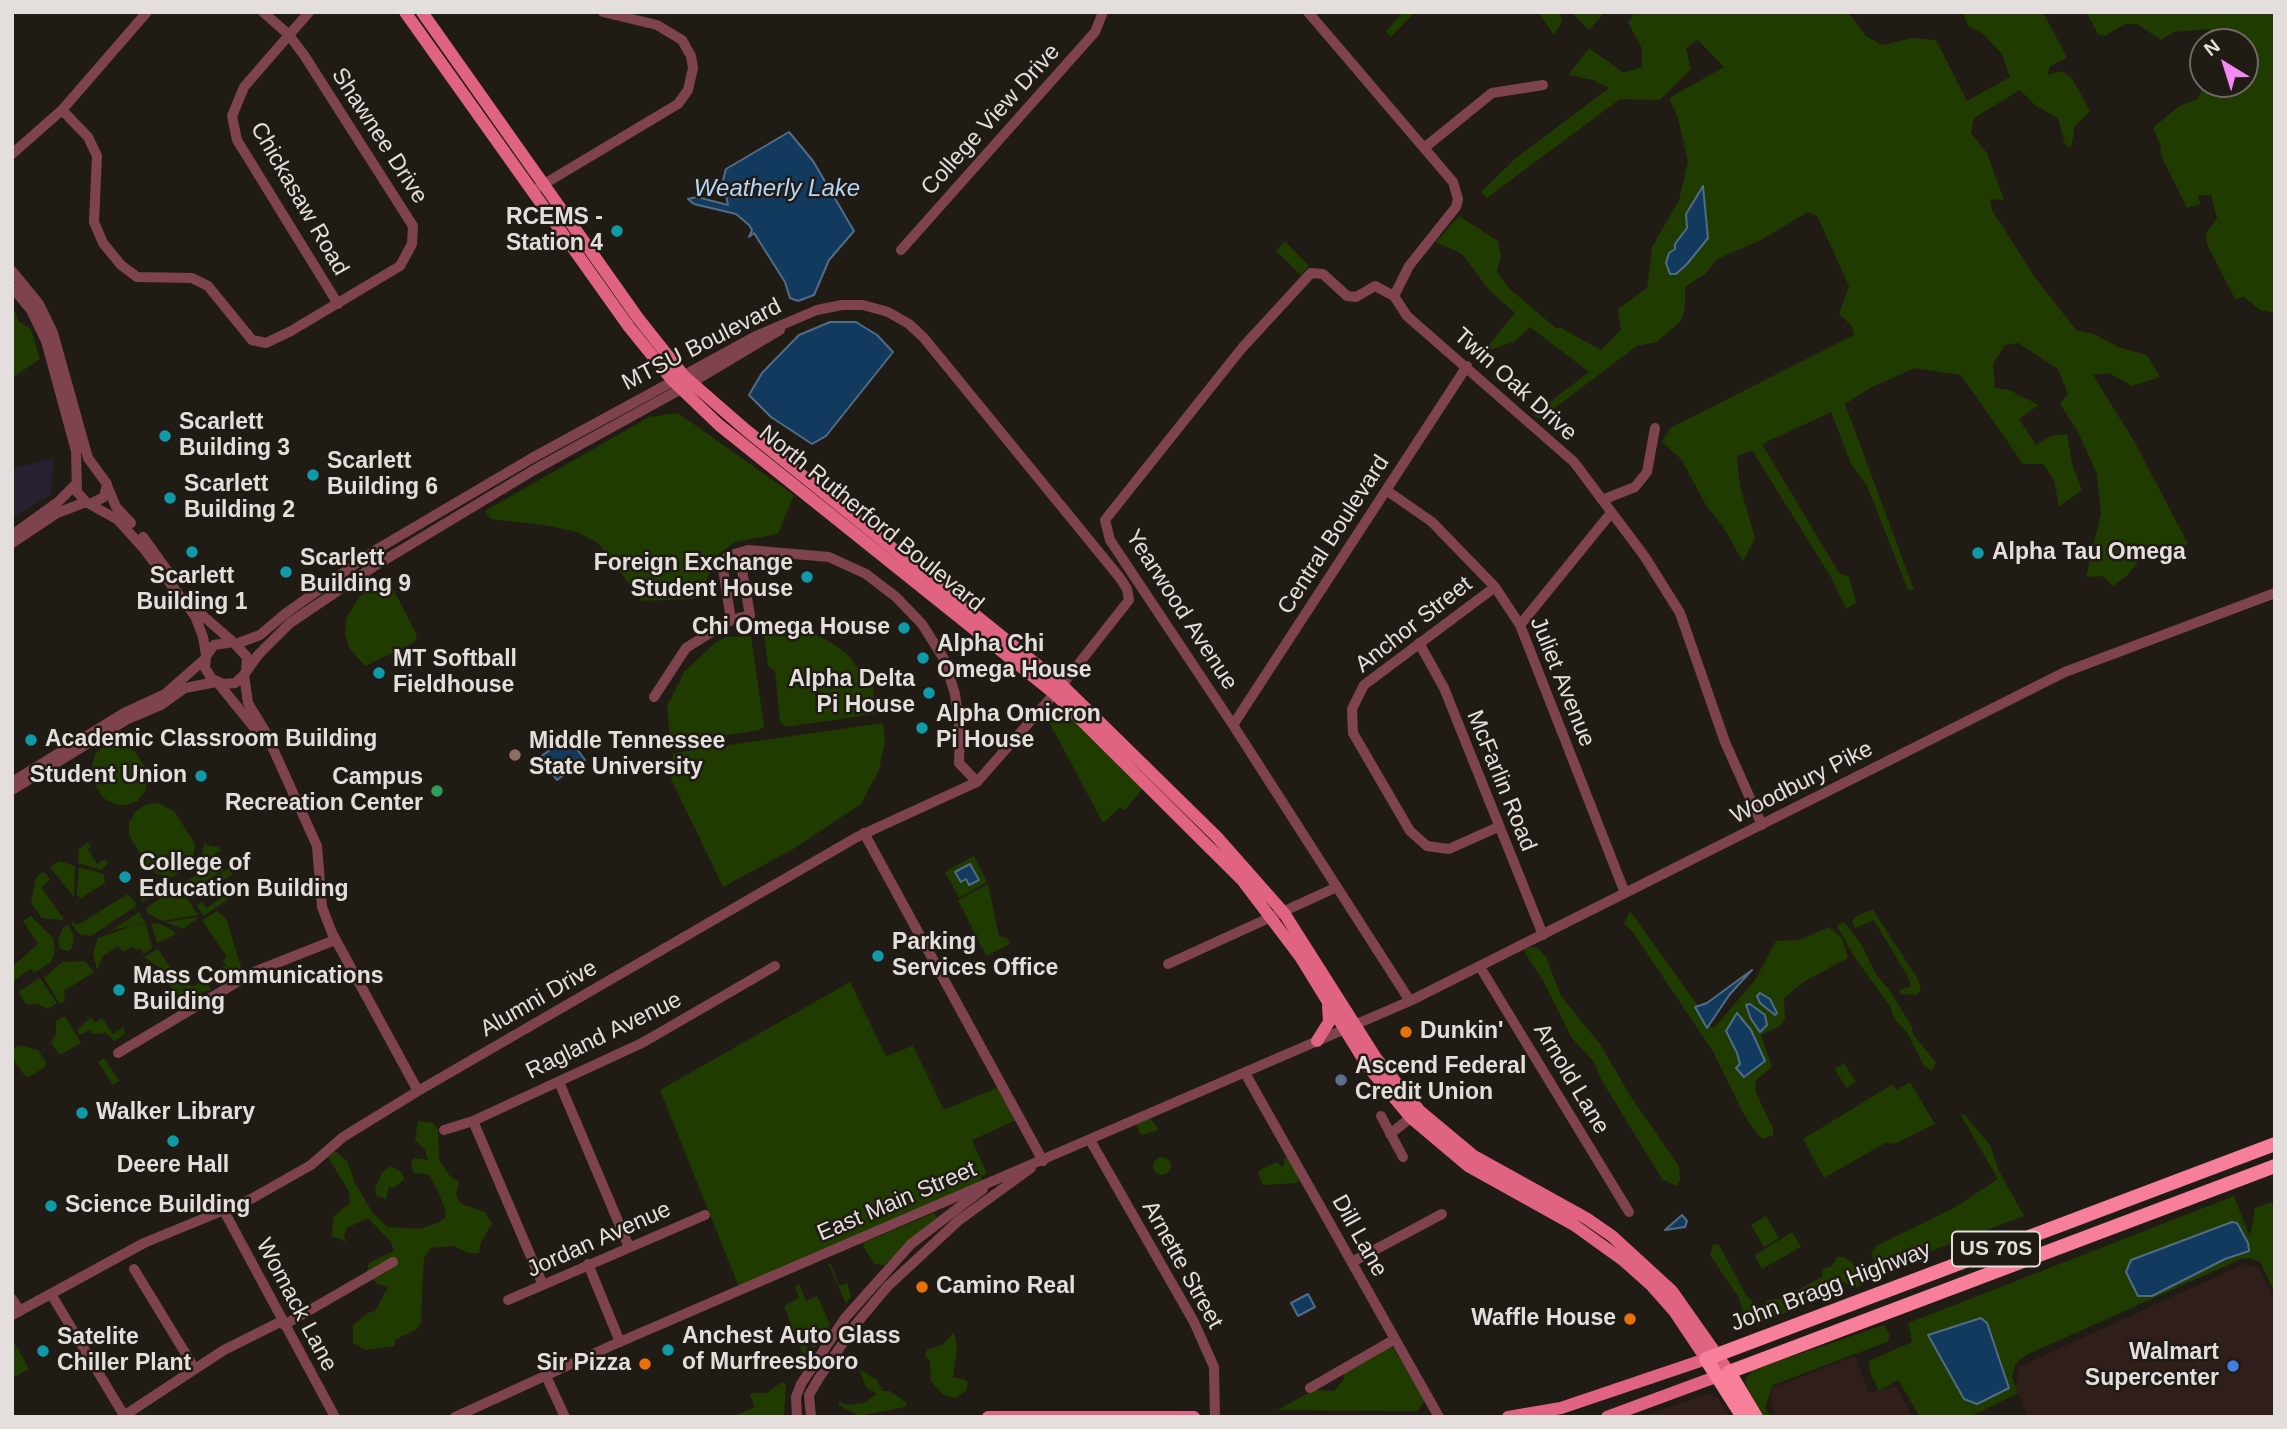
<!DOCTYPE html>
<html>
<head>
<meta charset="utf-8">
<style>
  body { margin:0 }
  #map { position:relative; width:2287px; height:1429px; overflow:hidden; background:#211b16; font-family:Helvetica,sans-serif }
  canvas { display:block }
  .frame { position:absolute; inset:0; border:14px solid #e4dfdc; pointer-events:none }
  .north { position:absolute; left:2189px; top:28px; width:70px; height:70px; box-sizing:border-box; background:#211b16; border:2px solid #6f6965; border-radius:50%; rotate:322deg; font-size:19px; font-weight:700; line-height:28px; text-align:center; color:#e4dfdc }
  .north::after { content:''; display:block; margin:auto; width:24px; height:32px; background:#f28af3; clip-path:polygon(50% 0,100% 100%,50% 72%,0 100%) }
</style>
</head>
<body>
<div id="map">
<canvas width="2287" height="1429"></canvas>
<div class="frame"></div>
<div class="north">N</div>
</div>
<script>
const context = document.querySelector('canvas').getContext('2d');
context.lineJoin = 'round';
function fillPath(path, color) { context.fillStyle = color; context.fill(path, 'evenodd'); }
const shape = rows => new Path2D(rows.map(r => 'M' + r).join(''));
function stroke(path, color, width, dash) { context.strokeStyle = color; context.lineWidth = width; context.lineCap = dash ? 'butt' : 'round'; context.setLineDash(dash || []); context.stroke(path); }
function drawText(font, color, halo, rows, align = 'center') {
  context.font = font + ' Helvetica,sans-serif'; context.lineWidth = 5; context.setLineDash([]); context.textBaseline = 'middle'; context.strokeStyle = halo; context.fillStyle = color; for (const [text, x, y, turn = 0] of rows) {
    context.save(); context.translate(x, y); context.rotate((+turn || 0) * Math.PI / 180); context.textAlign = isNaN(turn) ? turn : align; if (halo) context.strokeText(text, 0, 0); context.fillText(text, 0, 0); context.restore();
  }
}
fillPath(shape([
  [2244,1264,2259,1268,2275,1303,2275,1417,2028,1417,2016,1386,2019,1367],
  [1855,1356,1869,1393,1897,1386,1912,1417,1775,1417,1770,1398,1774,1387],
  [1707,1394,1717,1397,1730,1417,1642,1417]
]), '#301e1b');
fillPath(shape([
  [54,458,51,494,12,519,12,469]
]), '#262030');
fillPath(shape([
  [1403,12,1415,12,1391,37,1386,31],
  [1538,12,1560,12,1562,21,1554,35],
  [1571,12,1605,12,1589,30],
  [1635,12,1848,12,1866,36,1882,45,1913,38,1936,40,1967,101,2010,77,2002,54,1982,33,1969,27,1962,12,2043,12,2067,58,2050,66,2048,75,2061,71,2072,78,2090,111,2075,126,2071,148,2065,144,2058,118,2036,106,2020,90,1974,118,1971,133,1987,153,2004,200,1990,199,1992,210,2034,276,2076,330,2094,334,2118,347,2147,355,2160,377,2132,386,2109,373,2093,375,2134,441,2188,544,2177,550,2160,546,2142,556,2128,575,2113,586,2102,576,2086,577,2101,513,2097,474,2078,432,2060,404,2068,394,2058,369,2018,343,2005,345,1993,364,1995,388,2009,390,2039,405,2019,419,2036,445,2051,436,2067,434,2072,464,2082,490,2059,507,2054,480,2043,464,2023,464,1961,375,1915,368,1872,387,1845,404,1914,590,1908,590,1867,486,1851,464,1831,412,1762,444,1839,573,1849,577,1856,603,1846,609,1832,579,1752,450,1737,456,1740,486,1755,538,1743,562,1724,528,1706,505,1681,459,1662,442,1670,428,1854,335,1851,325,1839,314,1849,286,1817,216,1808,212,1761,240,1717,259,1705,274,1685,287,1685,309,1680,322,1657,342,1637,346,1540,419,1533,415,1589,372,1530,327,1514,342,1483,352,1515,313,1489,290,1462,254,1436,242,1459,216,1498,241,1501,256,1497,273,1510,289,1556,328,1561,328,1601,350,1621,330,1618,309,1647,288,1652,247,1679,200,1688,162,1678,118,1669,98,1724,67,1698,40,1686,48,1691,69,1660,100,1620,99,1487,198,1481,192,1516,158,1609,88,1593,80,1568,75,1589,48,1624,73,1642,67,1642,49,1628,22],
  [2086,12,2275,12,2275,313,2260,310,2244,297,2235,299,2207,244,2206,234,2217,218,2211,195,2198,195,2200,204,2187,208,2160,153,2161,146,2153,128,2179,106,2198,99,2204,84,2245,84,2245,42,2213,42,2209,29,2174,32,2161,40,2137,24,2125,24,2105,36,2098,34],
  [1285,241,1309,266,1301,275,1276,251],
  [12,305,19,322,31,329,40,359,12,378],
  [678,413,794,495,778,534,735,542,717,555,704,587,693,599,642,601,599,544,577,532,544,525,491,519,485,511,649,417],
  [383,587,392,587,417,635,415,642,365,666,350,649,345,635,346,619,359,597,369,590],
  [781,627,816,635,832,643,847,654,873,687,875,714,786,727,780,722,775,671,768,666,763,629],
  [751,636,764,726,760,730,671,744,667,707,684,672,716,642,726,637],
  [1059,711,1067,714,1143,788,1125,810,1120,807,1103,823,1048,720],
  [883,723,885,741,879,770,861,804,795,848,723,887,671,779,673,753],
  [115,743,135,751,148,772,146,790,137,801,127,805,117,805,103,798,90,776,95,754,103,747],
  [158,803,174,811,195,844,192,864,172,877,157,874,149,869,129,835,129,822,136,811,145,805],
  [88,842,91,846,88,849,97,864,105,859,108,863,101,870,78,863,79,849],
  [204,843,212,847,218,846,221,850,206,860,202,856],
  [974,856,987,882,959,898,945,872],
  [59,861,75,866,74,897,50,867],
  [218,861,224,870,194,889,197,896,192,900,182,884],
  [79,867,104,874,105,883,80,899,77,894],
  [229,868,233,874,202,893,199,888],
  [45,872,50,880,41,887,64,919,61,920,42,918,31,903,35,881,40,873],
  [148,879,161,884,162,890,143,902,138,896],
  [988,884,999,936,1007,938,1010,944,986,956,958,900],
  [179,886,198,915,162,921,147,913,146,908],
  [247,886,204,916,196,906,202,902,207,908,235,888,238,892],
  [128,894,136,903,135,907,91,936,79,934,72,925,73,920,75,924,81,923],
  [1873,910,1918,979,1921,990,1916,995,1900,994,1900,990,1911,986,1909,979,1874,920,1855,928,1852,921,1858,915],
  [217,911,226,918,241,967,238,973,217,984,211,975,226,965,223,961,227,957,202,920],
  [1630,911,1701,1010,1707,1025,1714,1028,1755,980,1776,941,1799,940,1829,927,1842,938,1848,958,1805,981,1784,998,1785,1018,1780,1026,1761,1035,1772,1067,1756,1080,1755,1091,1773,1128,1773,1135,1763,1139,1757,1134,1743,1113,1714,1053,1632,931,1624,924],
  [139,912,146,923,132,926,146,924,152,948,143,954,140,948,136,950,133,946,123,952,118,946,103,956,97,970,93,953,98,938,132,926,112,930],
  [31,916,53,938,55,952,51,962,34,973,31,969,15,980,14,985,12,967,38,944,23,921],
  [199,917,183,929,165,922],
  [157,923,173,930,176,934,157,943,151,924],
  [1841,923,1845,923,1861,944,1876,975,1888,988,1912,1027,1913,1034,1936,1063,1932,1071,1924,1066,1907,1032,1895,1020,1890,1006,1855,958,1837,926],
  [68,925,74,935,72,948,68,951,60,949,58,941,63,927],
  [1533,947,1538,948,1546,957,1561,996,1600,1044,1631,1097,1679,1166,1680,1180,1676,1186,1662,1179,1602,1081,1594,1062,1571,1037,1542,979,1527,956,1524,949],
  [158,949,182,986,189,983,192,987,205,979,211,989,180,1001,157,966,144,957],
  [85,961,94,972,64,991,65,1001,60,1004,44,978,62,962],
  [40,978,57,1003,48,1009,37,1004,26,1004,18,992],
  [850,982,886,1056,913,1046,944,1110,999,1087,1016,1120,972,1140,987,1174,981,1176,983,1181,739,1287,660,1090],
  [65,1016,81,1043,60,1055,51,1043,56,1033,56,1021],
  [91,1017,95,1023,102,1018,113,1034,124,1027,125,1034,114,1041,106,1033,93,1034,90,1030,80,1035,77,1030],
  [18,1045,38,1050,46,1062,45,1067,29,1077,25,1076,12,1058,12,1049],
  [104,1058,119,1081,113,1085,98,1062],
  [1844,1063,1856,1082,1846,1088,1835,1069],
  [1910,1082,1935,1124,1894,1144,1885,1143,1824,1178,1803,1139,1893,1084,1896,1090],
  [1960,1114,1965,1115,1990,1145,1999,1171,2024,1216,1881,1270,1871,1255,1876,1246,1954,1208,1998,1179],
  [1150,1118,1159,1130,1141,1135,1136,1124],
  [418,1121,433,1123,438,1129,439,1159,449,1175,459,1182,456,1194,460,1203,486,1213,492,1224,481,1242,479,1253,468,1253,454,1246,430,1248,424,1258,423,1271,421,1322,417,1329,395,1340,395,1346,366,1350,353,1343,353,1325,368,1313,375,1311,388,1287,377,1284,367,1270,369,1263,394,1251,391,1242,368,1218,347,1228,344,1236,346,1242,332,1236,333,1217,350,1203,349,1192,328,1157,335,1151,347,1161,355,1183,372,1212,387,1227,420,1229,437,1223,445,1218,446,1212,438,1191,428,1174,413,1173,411,1161,415,1158,428,1160,425,1150,415,1140],
  '1153 1166a9 9 0 1 1 18 0a9 9 0 1 1-18 0Z',
  [1288,1158,1301,1178,1297,1183,1263,1185,1258,1173,1260,1170,1277,1162,1281,1167,1285,1164,1283,1159],
  [391,1166,400,1171,405,1179,395,1187,389,1187,386,1199,377,1196,375,1189,383,1171],
  [2234,1196,2250,1237,2255,1208,2271,1202,2275,1208,2275,1293,2260,1262,2250,1258,2241,1259,2026,1355,2015,1364,2012,1377,2018,1393,1969,1417,1920,1417,1898,1380,1879,1391,1870,1373,1869,1361,1912,1342,1908,1323],
  [934,1213,937,1217,884,1265,874,1264,863,1246,865,1242],
  [1766,1216,1779,1238,1764,1247,1751,1225],
  [1792,1232,1801,1247,1762,1269,1755,1255],
  [1713,1244,1719,1245,1746,1295,1759,1308,1764,1306,1767,1300,1781,1299,1822,1277,1823,1269,1832,1266,1837,1257,1844,1257,1852,1262,1863,1285,1854,1288,1842,1281,1824,1288,1794,1310,1754,1324,1744,1315,1739,1298,1710,1255],
  [828,1263,831,1264,839,1286,847,1283,851,1296,846,1304],
  [799,1284,806,1301,817,1296,830,1324,814,1349,803,1333,800,1334,810,1354,802,1353,784,1306,799,1298,795,1286],
  [1884,1325,1890,1335,1887,1342,1773,1385,1765,1408,1771,1417,1764,1417,1747,1387,1745,1381,1752,1370],
  [954,1332,957,1348,953,1377,966,1380,968,1384,966,1391,955,1398,942,1394,931,1381,930,1361,925,1355,927,1350,942,1345],
  [12,1338,29,1369,15,1377,12,1373],
  [1392,1346,1425,1400,1418,1411,1277,1410,1314,1390,1334,1391,1344,1379,1344,1372],
  [859,1369,876,1379,883,1391,890,1391,907,1403,905,1407,859,1416,839,1405,839,1401,847,1405,864,1403,877,1394,866,1387],
  [780,1383,786,1383,784,1417,732,1417,755,1407,750,1396,752,1393,766,1393]
]), '#1f3b00');
const water = shape([
  [789,132,813,161,854,231,829,260,814,295,798,301,790,298,785,282,754,233,749,237,752,230,749,225,736,214,694,204,688,199,697,197,728,205,723,180,726,169,789,132],
  [1703,186,1708,238,1687,264,1676,274,1670,274,1666,263,1669,253,1675,249,1675,244,1687,228,1686,214,1703,186],
  [830,322,856,322,877,335,893,352,826,436,812,444,771,417,749,395,762,373,799,335,830,322],
  [568,737,585,760,557,780,540,757,568,737],
  [970,864,979,880,969,885,966,879,961,882,955,872,970,864],
  [1752,970,1730,994,1707,1028,1695,1007,1707,1003,1752,970],
  [1760,993,1770,999,1777,1013,1775,1015,1760,1003,1757,996,1760,993],
  [1750,1004,1765,1015,1767,1025,1760,1032,1751,1019,1746,1005,1750,1004],
  [1737,1013,1751,1030,1765,1061,1744,1077,1736,1068,1740,1064,1737,1053,1726,1031,1737,1013],
  [1682,1215,1687,1221,1685,1227,1665,1230,1682,1215],
  [2232,1222,2237,1223,2248,1243,2249,1251,2225,1259,2152,1296,2138,1296,2126,1272,2131,1260,2232,1222],
  [1308,1294,1315,1307,1298,1316,1291,1303,1308,1294],
  [1981,1318,1987,1323,2009,1388,1977,1404,1964,1399,1928,1335,1981,1318]
]);
fillPath(water, '#123a5e');
stroke(water, '#516c84', 2);
stroke(shape([
  [309,12,244,87,232,116,237,140,338,304],
  [1308,12,1453,182,1458,199,1456,207,1409,266,1394,296],
  [62,110,88,137,97,156,94,222,103,243,121,265,137,277,192,278,208,286,252,340,266,343,291,331,400,266,412,244,413,226,304,55,288,34,263,12],
  [1424,148,1492,93,1543,85],
  [12,154,62,110,147,12],
  [539,187,678,104,688,90,693,68,691,56,682,40,657,25,603,12],
  [901,250,1095,32,1103,12],
  [12,271,39,304,53,333,88,458,107,484,104,497,90,504],
  [12,287,31,310,46,341,76,451,77,492,86,502,118,520,144,549,195,616,203,637,206,655],
  [1394,296,1375,286,1356,297,1347,296,1323,274,1311,273,1242,348,1105,520,1110,540,1233,725,1410,1001],
  [1394,296,1407,316,1574,462,1645,557,1680,613,1725,742,1762,825],
  [108,488,116,507,131,523],
  [1386,490,1432,522,1495,587,1520,625,1625,893],
  [1602,500,1635,487,1647,472,1655,428],
  [12,535,58,502,77,483],
  [143,537,169,573],
  [12,543,57,513,86,502],
  [739,554,750,615,731,620,722,562,728,556,748,550,829,557,866,574,896,597,922,624,944,659,955,694,960,732,959,763,977,782],
  [1495,587,1364,685,1352,709,1353,733,1410,831,1427,846,1449,849,1498,827],
  [194,608,233,642],
  [1520,625,1611,513],
  [1419,643,1444,688,1543,935],
  [246,672,247,657,233,642,214,645,206,656,205,668,212,679,224,684,235,683,243,676,258,655,290,623,373,567,534,470,681,389,780,330],
  [244,675,248,703,265,731,317,846,322,907,332,933,418,1091],
  [218,683,265,741],
  [654,697,686,648,731,620],
  [1233,725,1467,366],
  [12,782,124,713,165,694,205,659],
  [12,790,126,720,161,705,185,688,216,682],
  [864,833,1043,1161],
  [1168,964,1337,887],
  [1480,967,1629,1212],
  [118,1053,254,972,335,940],
  [1245,1073,1439,1417],
  [559,1082,629,1247],
  [1381,1116,1403,1157],
  [473,1121,543,1285],
  [444,1130,473,1121,642,1043,775,966],
  [1390,1134,1414,1115],
  [1090,1140,1194,1322,1214,1367,1215,1417],
  [224,1211,335,1417],
  [1352,1262,1442,1214],
  [588,1264,620,1342],
  [134,1269,195,1369],
  [51,1294,125,1417],
  [12,1299,20,1311],
  [508,1300,705,1215],
  [12,1315,144,1243,251,1199,311,1165,343,1137,418,1091,857,837,977,782,1062,685,1129,600,1127,589,1120,578,924,338,909,324,888,312,863,305,842,305,817,310,758,335,532,458,374,551,286,613,260,635,236,644],
  [284,1325,393,1262],
  [546,1376,565,1417],
  [1310,1388,1395,1339],
  [122,1417,224,1350,282,1321],
  [455,1417,615,1344,1410,1001,2065,672,2275,593],
  [797,1417,796,1397,801,1384,845,1318,911,1244,983,1189],
  [811,1417,809,1395,819,1378,856,1324,888,1286,958,1221,1031,1168]
]), '#7f424f', 10);
stroke(shape([
  [405,12,629,327,672,380,719,425,1055,694,1242,880,1301,958,1368,1067,1411,1118,1468,1166,1574,1225,1624,1261,1651,1285,1674,1311,1706,1359,1561,1408,1508,1417],
  [422,12,638,318,684,376,746,430,1062,685,1217,837,1284,913,1376,1058,1420,1111,1474,1156,1586,1218,1612,1236,1672,1291,1729,1372,1607,1417],
  [1317,1041,1329,1022,1328,1006],
  [988,1417,1194,1417]
]), '#e16382', 12);
stroke(shape([
  [1743,1417,1706,1359,2275,1144],
  [1756,1417,1729,1372,2275,1166]
]), '#f87f9a', 14);
for (const [x, y, r, color] of [
  [617,231,7,"#0f9aa8"],
  [165,436,7,"#0f9aa8"],
  [313,475,7,"#0f9aa8"],
  [170,498,7,"#0f9aa8"],
  [192,552,7,"#0f9aa8"],
  [1978,553,7,"#0f9aa8"],
  [286,572,7,"#0f9aa8"],
  [807,577,7,"#0f9aa8"],
  [904,628,7,"#0f9aa8"],
  [923,658,7,"#0f9aa8"],
  [379,673,7,"#0f9aa8"],
  [929,693,7,"#0f9aa8"],
  [922,728,7,"#0f9aa8"],
  [31,740,7,"#0f9aa8"],
  [515,755,7,"#8d6e63"],
  [201,776,7,"#0f9aa8"],
  [437,791,7,"#2e9e5b"],
  [125,877,7,"#0f9aa8"],
  [878,956,7,"#0f9aa8"],
  [119,990,7,"#0f9aa8"],
  [1406,1032,7,"#e8710a"],
  [1341,1080,7,"#5c6f8a"],
  [82,1113,7,"#0f9aa8"],
  [173,1141,7,"#0f9aa8"],
  [51,1206,7,"#0f9aa8"],
  [922,1287,7,"#e8710a"],
  [1630,1319,7,"#e8710a"],
  [668,1350,7,"#0f9aa8"],
  [43,1351,7,"#0f9aa8"],
  [645,1364,7,"#e8710a"],
  [2233,1366,7,"#3f7fe0"]
]) { const dot = new Path2D(); dot.arc(x, y, r, 0, 2 * Math.PI); context.fillStyle = color; context.fill(dot); stroke(dot, '#211b16', 2.5); }
for (const [x, y, w] of [
  [1996,1249,88]
]) { const box = new Path2D(); box.roundRect(x - w / 2, y - 17.5, w, 35, 5); context.fillStyle = '#211b16'; context.fill(box); stroke(box, '#e4dfdc', 2); }
drawText('bold 21px', '#e4dfdc', null, [
  ["US 70S",1996,1249]
]);
drawText('23px', '#e4dfdc', '#211b16', [
  ["College View Drive",991,120,-48],
  ["Shawnee Drive",379,136,57],
  ["Chickasaw Road",299,199,60],
  ["MTSU Boulevard",702,345,-27],
  ["Twin Oak Drive",1515,385,42],
  ["North Rutherford Boulevard",871,519,39],
  ["Central Boulevard",1334,535,-57],
  ["Yearwood Avenue",1181,610,57],
  ["Anchor Street",1414,625,-38],
  ["Juliet Avenue",1562,682,68],
  ["McFarlin Road",1501,781,68],
  ["Woodbury Pike",1802,783,-27],
  ["Alumni Drive",539,999,-30],
  ["Ragland Avenue",604,1036,-26],
  ["Arnold Lane",1571,1079,59],
  ["East Main Street",897,1202,-23],
  ["Dill Lane",1359,1236,61],
  ["Jordan Avenue",599,1240,-24],
  ["Arnette Street",1182,1265,61],
  ["John Bragg Highway",1831,1287,-21],
  ["Womack Lane",296,1305,62]
]);
drawText('bold 23px', '#e4dfdc', '#211b16', [
  ["RCEMS -",603,218,"right"],
  ["Station 4",603,244,"right"],
  ["Scarlett",179,423],
  ["Building 3",179,449],
  ["Scarlett",327,462],
  ["Building 6",327,488],
  ["Scarlett",184,485],
  ["Building 2",184,511],
  ["Alpha Tau Omega",1992,553],
  ["Scarlett",300,559],
  ["Building 9",300,585],
  ["Foreign Exchange",793,564,"right"],
  ["Student House",793,590,"right"],
  ["Scarlett",192,577,"center"],
  ["Building 1",192,603,"center"],
  ["Chi Omega House",890,628,"right"],
  ["Alpha Chi",937,645],
  ["Omega House",937,671],
  ["MT Softball",393,660],
  ["Fieldhouse",393,686],
  ["Alpha Delta",915,680,"right"],
  ["Pi House",915,706,"right"],
  ["Alpha Omicron",936,715],
  ["Pi House",936,741],
  ["Academic Classroom Building",45,740],
  ["Middle Tennessee",529,742],
  ["State University",529,768],
  ["Student Union",187,776,"right"],
  ["Campus",423,778,"right"],
  ["Recreation Center",423,804,"right"],
  ["College of",139,864],
  ["Education Building",139,890],
  ["Parking",892,943],
  ["Services Office",892,969],
  ["Mass Communications",133,977],
  ["Building",133,1003],
  ["Dunkin'",1420,1032],
  ["Ascend Federal",1355,1067],
  ["Credit Union",1355,1093],
  ["Walker Library",96,1113],
  ["Deere Hall",173,1166,"center"],
  ["Science Building",65,1206],
  ["Camino Real",936,1287],
  ["Waffle House",1616,1319,"right"],
  ["Anchest Auto Glass",682,1337],
  ["of Murfreesboro",682,1363],
  ["Satelite",57,1338],
  ["Chiller Plant",57,1364],
  ["Walmart",2219,1353,"right"],
  ["Supercenter",2219,1379,"right"],
  ["Sir Pizza",631,1364,"right"]
], 'left');
drawText('italic 24px', '#b3d7fb', '#211b16', [
  ["Weatherly Lake",777,189]
]);
</script>
</body>
</html>
